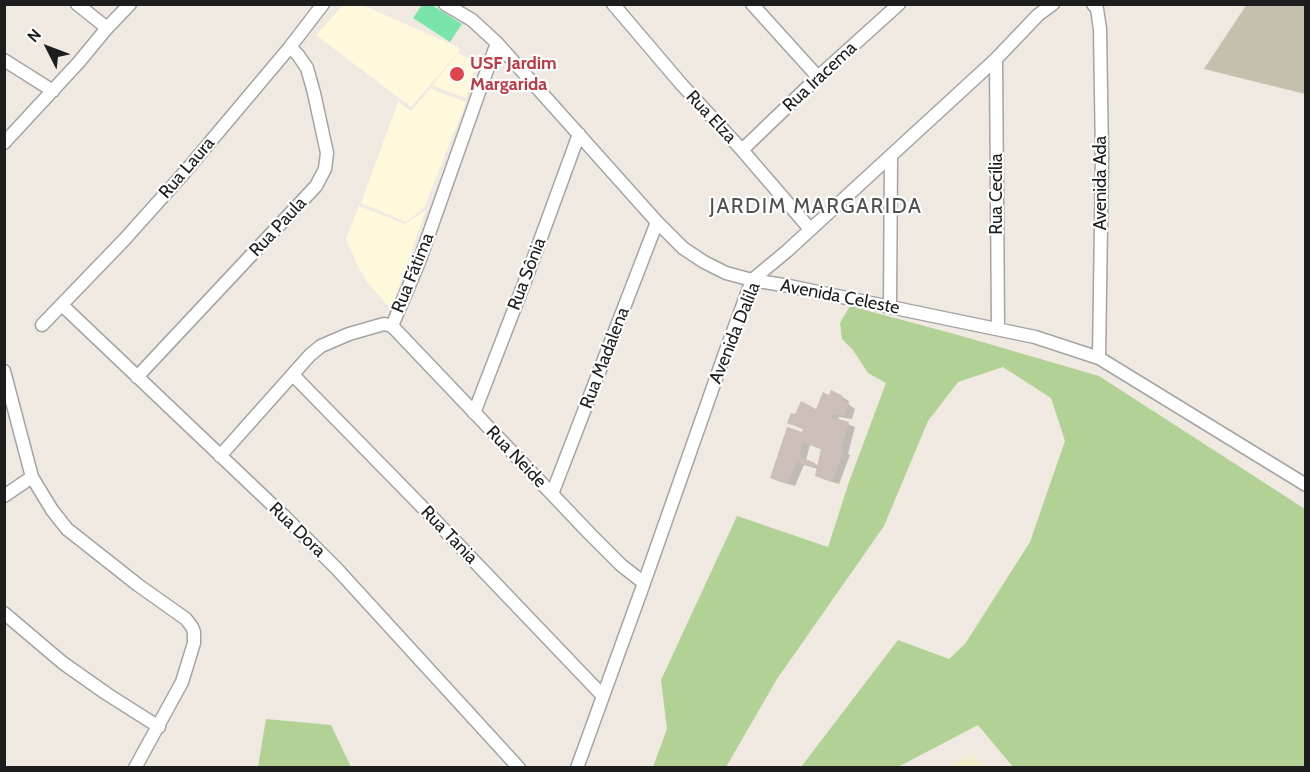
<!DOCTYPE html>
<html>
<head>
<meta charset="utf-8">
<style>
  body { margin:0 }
  #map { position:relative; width:1310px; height:772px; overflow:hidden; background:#efe9e2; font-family:Cabin,sans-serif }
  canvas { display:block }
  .frame { position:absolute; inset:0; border:6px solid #1d1d1d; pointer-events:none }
  .north { position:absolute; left:18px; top:18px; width:60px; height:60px; -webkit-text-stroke:4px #fff; paint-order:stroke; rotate:312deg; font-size:16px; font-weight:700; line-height:24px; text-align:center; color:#1d1d1d }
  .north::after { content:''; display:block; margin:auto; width:21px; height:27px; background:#1d1d1d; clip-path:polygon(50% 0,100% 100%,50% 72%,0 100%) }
</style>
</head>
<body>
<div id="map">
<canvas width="1310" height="772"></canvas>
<div class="frame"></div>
<div class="north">N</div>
</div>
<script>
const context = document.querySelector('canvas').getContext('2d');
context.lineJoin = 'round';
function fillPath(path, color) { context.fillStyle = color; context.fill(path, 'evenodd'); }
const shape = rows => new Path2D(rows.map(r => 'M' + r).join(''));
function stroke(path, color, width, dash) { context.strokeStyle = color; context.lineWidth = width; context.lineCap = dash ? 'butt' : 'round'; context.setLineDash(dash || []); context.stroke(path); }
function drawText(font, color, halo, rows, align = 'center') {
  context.font = font + ' Cabin,sans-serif'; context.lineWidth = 4.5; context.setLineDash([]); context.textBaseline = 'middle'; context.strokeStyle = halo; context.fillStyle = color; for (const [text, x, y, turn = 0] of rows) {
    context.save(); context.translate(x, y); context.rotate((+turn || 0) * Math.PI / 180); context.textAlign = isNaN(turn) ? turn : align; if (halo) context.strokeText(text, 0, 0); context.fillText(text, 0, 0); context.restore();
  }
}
fillPath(shape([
  [343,5,362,5,458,47,460,50,411,107,316,35],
  [458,53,477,63,466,98,432,85],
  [431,88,441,93,466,102,424,208,406,222,361,203,398,102,411,111],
  [359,206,405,224,426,210,391,309,367,282,358,266,346,239]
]), '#fff9dc');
fillPath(shape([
  [1247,4,1305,5,1305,94,1204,69]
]), '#c5c0ad');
fillPath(shape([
  [973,754,987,767,945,767]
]), '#f0eccc');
fillPath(shape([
  [850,306,958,335,1099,376,1305,509,1305,767,1013,767,978,725,898,767,801,767,898,640,949,659,965,644,1030,542,1065,441,1051,398,1003,367,958,382,928,421,884,526,777,679,726,767,653,767,667,729,661,680,737,516,828,547,849,482,886,383,868,373,853,350,842,339,840,323],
  [266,719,331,725,351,767,258,767]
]), '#b1d294');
fillPath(shape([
  [422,5,432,5,462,24,450,42,413,18]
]), '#7ae5a8');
fillPath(shape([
  [830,397,842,397,849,401,848,404,855,409,852,419,839,417,838,421,848,424,855,427,848,454,850,455,839,484,823,479,816,475,818,469,804,465,795,486,778,481,772,477,805,430,789,423,817,411],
  [810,445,823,450,819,466,806,460]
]), '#0003');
fillPath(shape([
  [831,390,843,396,841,400,849,403,845,416,832,414,831,417,849,422,841,448,844,450,832,482,815,476,821,449,803,442,799,456,815,463,814,467,797,462,787,484,770,478,787,427,802,432,803,429,787,423,791,413,795,414,801,401,816,409,823,392,829,395]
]), '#ccbeb8');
const minor = shape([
  [77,4,107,28],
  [445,4,472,20,497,43,657,222,683,248,704,262,726,273,752,280,789,286,1035,337,1099,358,1306,485],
  [613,4,682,85,742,150,810,229],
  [752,4,818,77],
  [1093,4,1097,9,1100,29,1102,157,1099,358],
  [996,59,998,329],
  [4,60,53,91],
  [4,143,79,62,107,28,130,4],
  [742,150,818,77,899,4],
  [62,305,284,516,337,569,519,768],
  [890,306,891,156],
  [42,325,124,240,184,173,290,47,323,4],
  [392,326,590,534,621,565,644,583],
  [392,326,419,262,478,95,497,43],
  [4,371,32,477,52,510,67,529,138,585,186,619,192,627,194,632,194,643,182,682,135,768],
  [293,375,431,516,603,696],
  [137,377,316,186,325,169,327,153,314,93,307,68,298,55,290,47],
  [474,413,527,276,579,134],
  [220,456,310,355,321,346,349,334,384,324,392,326],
  [552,494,657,222],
  [4,496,32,477],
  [4,613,63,663,107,694,159,727],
  [577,768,644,583,725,353,752,280,787,251,996,59,1038,15,1053,4]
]);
stroke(minor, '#a4a4a4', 15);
stroke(minor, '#fff', 12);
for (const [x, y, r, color] of [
  [457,74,8,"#e0444e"]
]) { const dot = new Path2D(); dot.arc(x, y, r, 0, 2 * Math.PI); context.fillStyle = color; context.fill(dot); stroke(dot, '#fff', 2); }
drawText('bold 18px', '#be3a42', '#fff', [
  ["USF Jardim",470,64],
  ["Margarida",470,85]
], 'left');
drawText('18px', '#1d1d1d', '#fff', [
  ["Rua Iracema",820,77,-43],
  ["Rua Elza",711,117,47],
  ["Rua Laura",187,168,-49],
  ["Avenida Ada",1101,183,-90],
  ["Rua Cecília",997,194,-90],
  ["Rua Paula",278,227,-47],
  ["Rua Fátima",413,273,-68],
  ["Rua Sônia",527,274,-69],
  ["Avenida Celeste",840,297,11],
  ["Avenida Dalila",735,333,-68],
  ["Rua Madalena",605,358,-69],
  ["Rua Neide",516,457,46],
  ["Rua Dora",297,530,44],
  ["Rua Tania",449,535,46]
]);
context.letterSpacing = '1.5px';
drawText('21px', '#505050', '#fff', [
  ["JARDIM MARGARIDA",816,207]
]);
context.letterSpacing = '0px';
</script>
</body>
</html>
